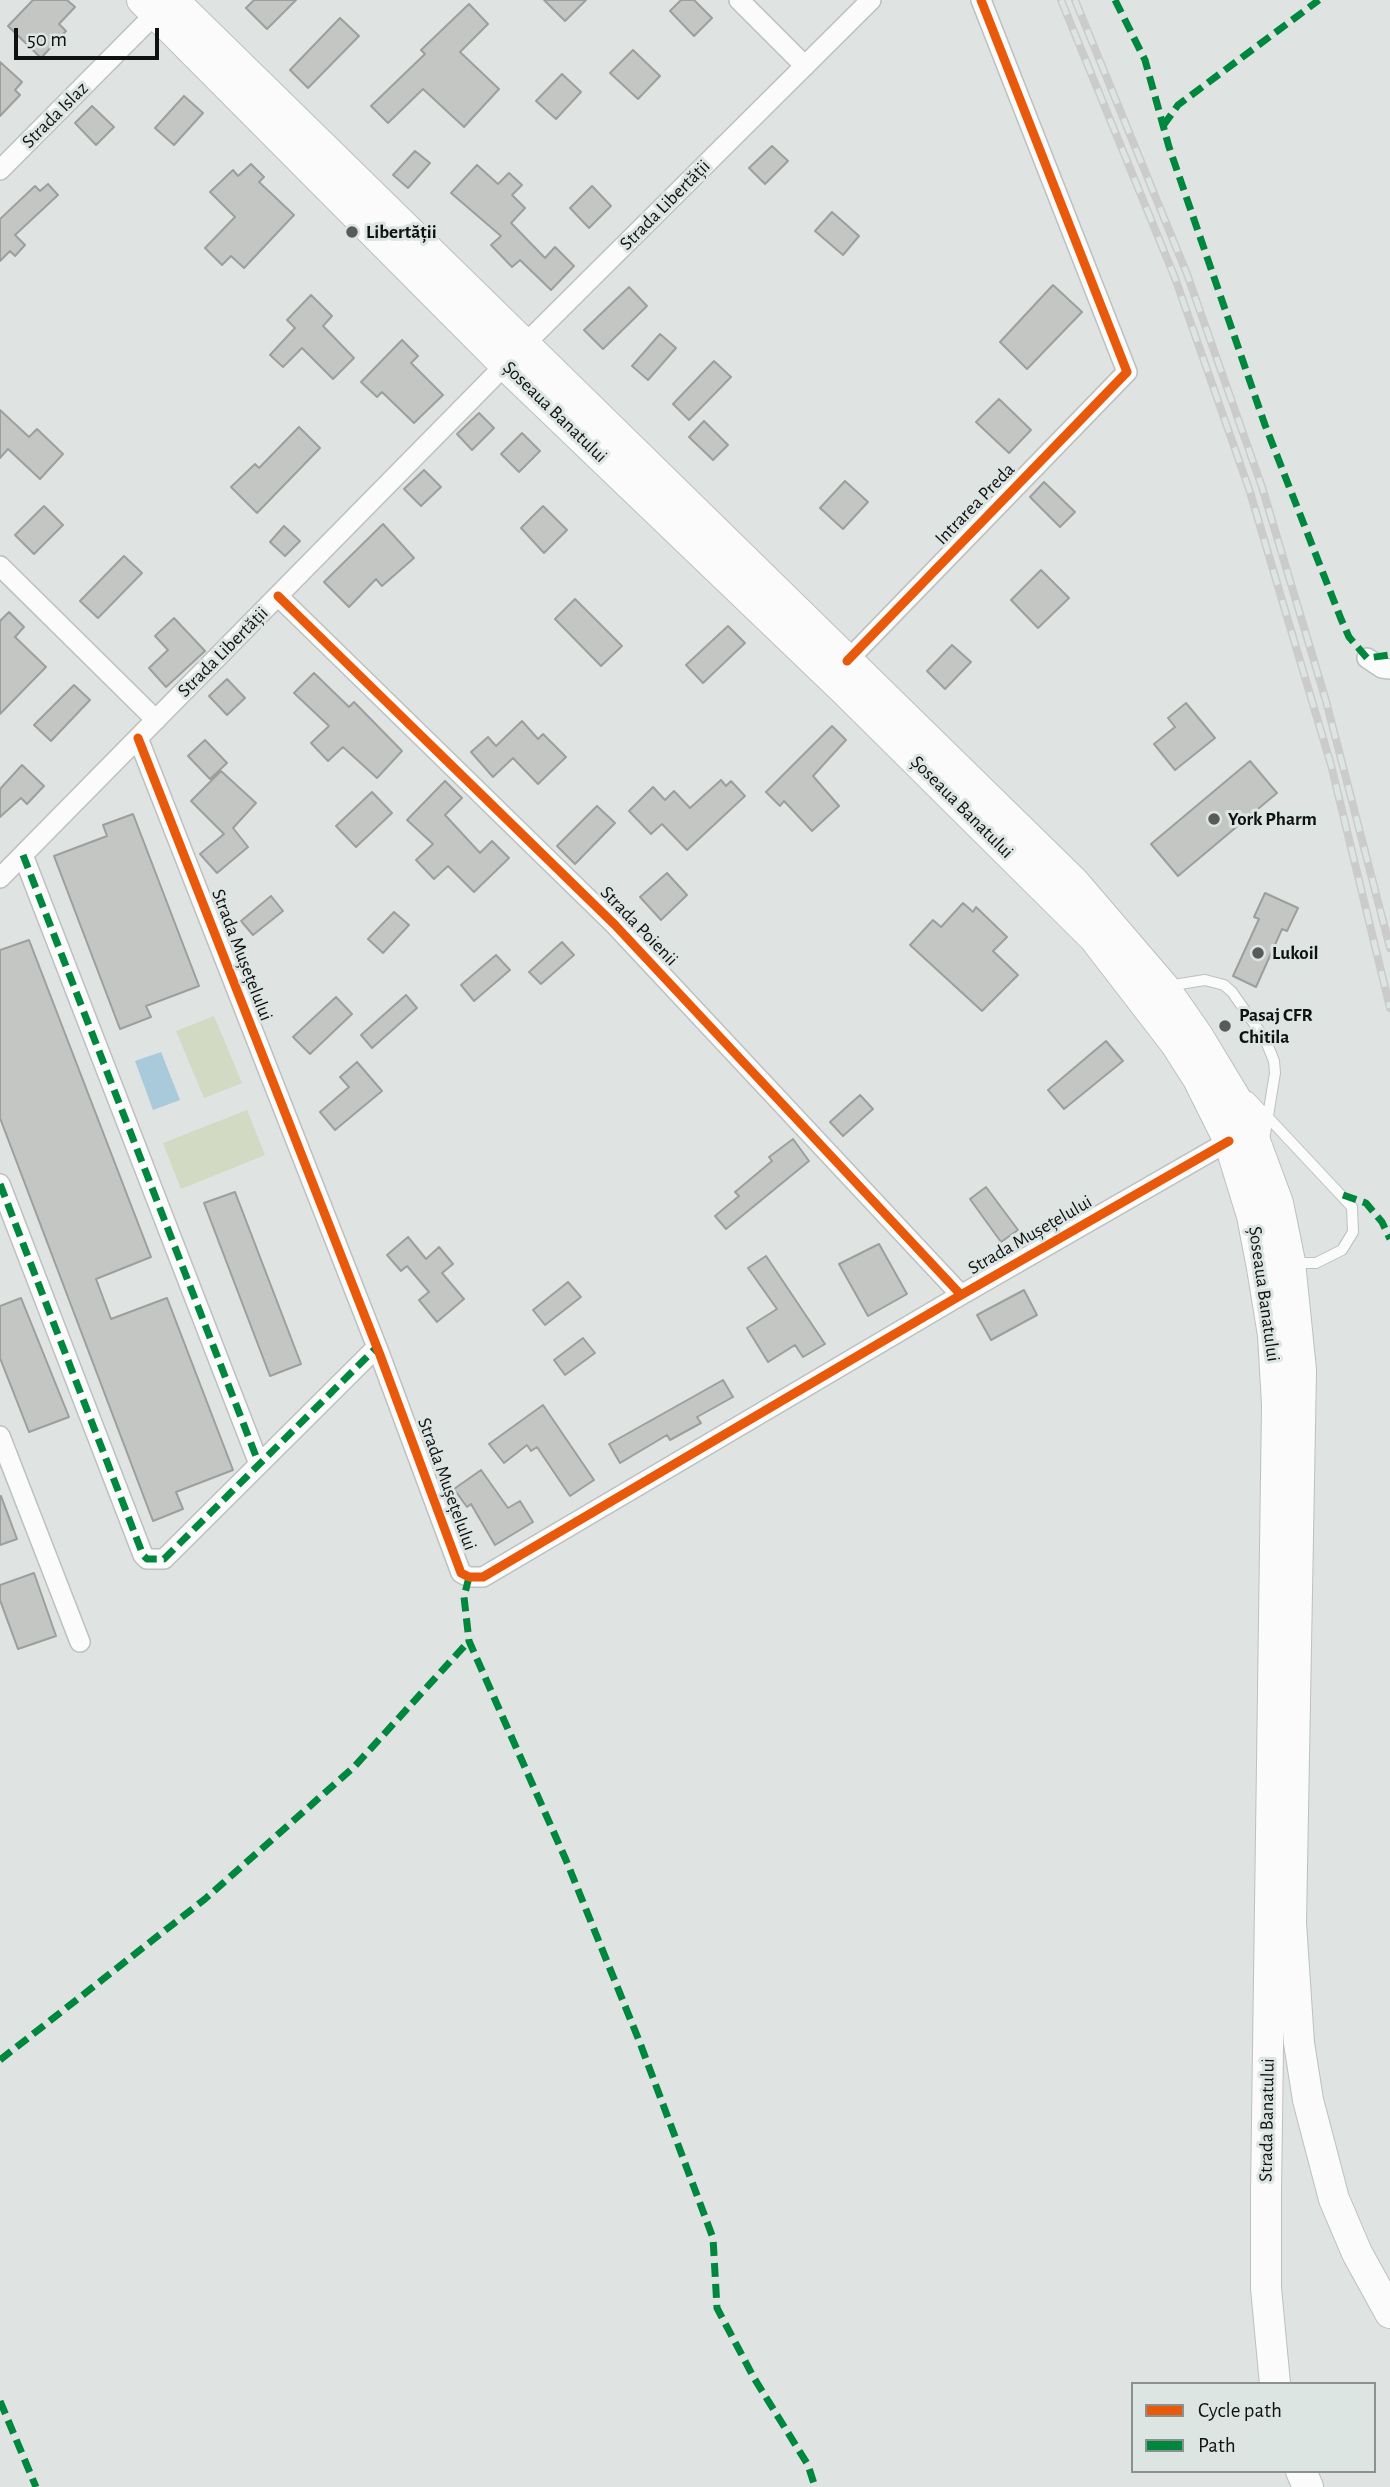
<!DOCTYPE html>
<html>
<head>
<meta charset="utf-8">
<style>
  body { margin:0 }
  #map { position:relative; width:1390px; height:2487px; overflow:hidden; background:#dfe3e1; font-family:"Alegreya Sans",sans-serif }
  canvas { display:block }
  .legend { position:absolute; left:1131px; top:2382px; width:245px; height:91px; box-sizing:border-box; background:#dde5e2; border:2px solid #8b918f; margin:0; padding:9px 12px; list-style:none; font-size:21px; color:#101212 }
  .legend li { display:flex; align-items:center; gap:14px; height:35px }
  .legend b { width:35px; border:2px solid #8b918f }
  .scale { position:absolute; left:14px; top:28px; width:145px; height:32px; box-sizing:border-box; border:4px solid #101212; border-top:0; padding-left:9px; font-size:21px; line-height:24px; white-space:nowrap; color:#101212; -webkit-text-stroke:5px #dde5e2; paint-order:stroke }
</style>
</head>
<body>
<div id="map">
<canvas width="1390" height="2487"></canvas>
<ul class="legend">
<li><b style="height:9px;background:#e8590c"></b>Cycle path</li>
<li><b style="height:9px;background:#00873e"></b>Path</li>
</ul>
<div class="scale">50 m</div>
</div>
<script>
const context = document.querySelector('canvas').getContext('2d');
context.lineJoin = 'round';
function fillPath(path, color) { context.fillStyle = color; context.fill(path, 'evenodd'); }
const shape = rows => new Path2D(rows.map(r => 'M' + r).join(''));
function stroke(path, color, width, dash) { context.strokeStyle = color; context.lineWidth = width; context.lineCap = dash ? 'butt' : 'round'; context.setLineDash(dash || []); context.stroke(path); }
function drawText(font, color, halo, rows, align = 'center') {
  context.font = font + ' "Alegreya Sans",sans-serif'; context.lineWidth = 6; context.setLineDash([]); context.textBaseline = 'middle'; context.strokeStyle = halo; context.fillStyle = color; for (const [text, x, y, turn = 0] of rows) {
    context.save(); context.translate(x, y); context.rotate((+turn || 0) * Math.PI / 180); context.textAlign = isNaN(turn) ? turn : align; if (halo) context.strokeText(text, 0, 0); context.fillText(text, 0, 0); context.restore();
  }
}
fillPath(shape([
  [214,1016,242,1083,204,1098,176,1031],
  [247,1110,265,1155,181,1189,163,1143]
]), '#d2dac3');
fillPath(shape([
  [161,1052,180,1100,153,1110,135,1061]
]), '#a8cadb');
const building = shape([
  [33,0,67,0,75,7,59,24,66,31,41,58,8,26,33,0],
  [254,0,296,0,267,29,246,8,254,0],
  [544,0,586,0,565,21,544,0],
  [681,0,694,0,712,18,694,36,670,11,681,0],
  [469,4,488,24,460,52,499,89,464,127,423,89,388,123,371,106,425,54,421,50,469,4],
  [340,18,359,36,308,88,290,70,340,18],
  [633,50,660,76,638,99,610,73,633,50],
  [0,62,22,82,15,90,20,95,0,116,0,62],
  [562,74,581,92,556,119,536,101,562,74],
  [184,96,203,113,174,145,155,128,184,96],
  [92,106,114,127,96,145,75,123,92,106],
  [772,146,788,161,765,184,749,168,772,146],
  [415,151,430,163,408,188,393,175,415,151],
  [251,164,264,177,259,182,294,215,244,268,231,256,222,265,205,248,235,217,210,192,233,170,238,176,251,164],
  [477,165,498,184,509,173,522,185,512,195,525,208,511,223,545,258,555,247,574,266,551,290,520,260,512,267,491,245,501,236,451,193,477,165],
  [48,184,58,195,15,235,25,245,15,256,10,251,0,261,0,219,35,186,40,191,48,184],
  [592,186,611,206,589,228,570,208,592,186],
  [832,212,859,236,843,255,815,231,832,212],
  [1053,285,1082,312,1027,369,1000,342,1053,285],
  [629,287,647,306,603,349,584,330,629,287],
  [311,295,332,316,323,326,354,358,333,379,302,348,283,367,270,355,295,328,287,320,311,295],
  [660,334,676,348,648,380,632,366,660,334],
  [402,340,418,356,411,363,443,395,414,423,382,392,377,397,361,382,402,340],
  [714,361,731,377,689,420,673,404,714,361],
  [999,399,1031,430,1009,453,976,422,999,399],
  [0,410,29,437,37,429,63,454,40,479,8,449,0,458,0,410],
  [479,413,494,428,472,450,457,434,479,413],
  [704,421,728,445,713,460,689,437,704,421],
  [299,427,320,448,257,513,231,487,255,464,259,468,299,427],
  [522,433,540,451,519,472,501,454,522,433],
  [424,470,441,487,421,506,404,489,424,470],
  [845,481,868,502,843,529,820,508,845,481],
  [1044,482,1075,512,1060,527,1030,497,1044,482],
  [44,506,63,525,34,554,15,535,44,506],
  [543,506,567,530,544,553,521,528,543,506],
  [383,524,414,558,382,586,376,579,349,607,324,582,383,524],
  [284,526,300,541,285,556,270,542,284,526],
  [124,556,142,573,98,618,80,601,124,556],
  [1041,570,1069,598,1038,628,1011,600,1041,570],
  [575,599,622,646,601,666,555,619,575,599],
  [9,612,24,627,15,637,46,667,0,714,0,621,9,612],
  [174,618,205,651,166,687,149,668,168,650,155,636,174,618],
  [728,626,745,643,703,683,686,665,728,626],
  [952,645,971,662,945,689,927,671,952,645],
  [314,673,349,707,354,702,402,751,377,778,343,747,328,761,311,743,329,726,294,693,314,673],
  [227,679,245,698,227,715,209,696,227,679],
  [74,685,90,700,51,741,34,725,74,685],
  [1186,703,1215,738,1175,770,1154,744,1175,727,1168,718,1186,703],
  [522,721,538,739,543,734,566,757,538,784,513,758,493,777,471,752,488,737,496,746,522,721],
  [832,726,846,740,813,776,839,806,812,831,784,801,780,806,766,792,832,726],
  [205,740,227,763,210,779,188,756,205,740],
  [1250,761,1277,793,1178,876,1151,844,1250,761],
  [22,765,44,786,27,804,21,798,0,817,0,789,22,765],
  [221,771,256,803,233,828,248,847,217,873,200,854,224,834,191,801,221,771],
  [721,780,726,786,731,781,745,796,687,850,662,824,651,834,629,811,653,787,665,800,674,791,690,808,721,780],
  [445,781,462,798,445,815,480,853,492,841,509,858,474,892,448,866,434,879,416,860,433,844,407,820,445,781],
  [372,792,392,813,356,847,336,826,372,792],
  [597,806,615,823,575,864,557,846,597,806],
  [133,814,199,986,146,1006,151,1017,120,1029,54,856,107,836,103,825,133,814],
  [667,873,687,895,661,920,640,897,667,873],
  [1265,893,1298,908,1287,931,1282,929,1256,987,1233,976,1259,919,1254,917,1265,893],
  [271,896,283,911,253,935,241,921,271,896],
  [963,903,973,912,976,907,1007,937,993,951,1018,975,982,1011,910,945,933,920,941,927,963,903],
  [394,912,409,925,383,953,368,939,394,912],
  [29,940,151,1257,96,1279,111,1319,167,1298,233,1470,176,1492,183,1509,153,1521,0,1118,0,950,29,940],
  [562,942,574,955,541,984,529,972,562,942],
  [496,955,510,970,474,1001,461,985,496,955],
  [406,995,417,1008,372,1048,361,1035,406,995],
  [336,997,352,1014,310,1054,293,1037,336,997],
  [1106,1041,1123,1061,1064,1109,1048,1090,1106,1041],
  [357,1062,382,1091,335,1130,320,1112,349,1087,340,1077,357,1062],
  [860,1095,873,1109,843,1136,830,1122,860,1095],
  [793,1139,809,1161,726,1229,715,1216,739,1196,735,1192,772,1161,769,1157,793,1139],
  [986,1187,1018,1230,1001,1242,970,1199,986,1187],
  [235,1192,301,1364,270,1376,204,1203,235,1192],
  [408,1237,426,1259,439,1247,453,1264,442,1273,464,1299,437,1322,419,1300,429,1292,407,1266,401,1271,387,1255,408,1237],
  [879,1244,907,1294,868,1316,839,1264,879,1244],
  [766,1256,825,1344,803,1357,795,1345,768,1362,747,1328,777,1309,748,1268,766,1256],
  [568,1282,581,1297,545,1325,533,1310,568,1282],
  [1024,1290,1037,1315,991,1340,977,1315,1024,1290],
  [21,1298,69,1417,29,1432,0,1358,0,1306,21,1298],
  [583,1338,595,1353,565,1375,554,1360,583,1338],
  [723,1380,733,1397,697,1417,701,1423,670,1440,667,1435,620,1463,609,1444,723,1380],
  [543,1405,594,1480,570,1496,537,1447,531,1451,527,1445,504,1463,489,1444,543,1405],
  [481,1470,508,1508,520,1501,533,1522,495,1545,471,1504,467,1507,454,1489,481,1470],
  [1,1496,17,1539,0,1545,0,1497,1,1496],
  [34,1573,56,1636,18,1649,0,1600,0,1585,34,1573]
]);
fillPath(building, '#c4c6c4');
stroke(building, '#9d9f9e', 2);
const lane = shape([
  [1167,986,1205,980,1224,985,1232,992,1265,1039,1274,1061,1275,1073,1264,1140],
  [1249,1097,1352,1207,1353,1232,1342,1250,1316,1263,1292,1263]
]);
const street = shape([
  [739,0,805,66],
  [0,170,162,7],
  [525,344,871,0],
  [0,566,156,720],
  [278,596,615,925,961,1295],
  [1367,658,1382,668,1390,669],
  [847,661,1127,372,981,0],
  [138,738,380,1355,461,1573,469,1577,483,1577,961,1295,1229,1141],
  [23,855,259,1464],
  [0,878,505,365],
  [0,1184,143,1555,147,1559,164,1559,377,1347],
  [0,1436,80,1642]
]);
const primary = shape([
  [142,0,505,365,847,693,1094,938,1175,1043,1198,1079,1229,1141,1252,1216,1262,1268,1273,1335,1277,1405,1266,2192,1266,2288,1275,2384],
  [173,0,1074,882,1164,987,1198,1036,1245,1114,1278,1203,1290,1262,1301,1370,1291,1923,1299,2043,1308,2100,1334,2199,1357,2253,1390,2313],
  [1301,2471,1308,2487]
]);
stroke(lane, '#bcc0be', 12);
stroke(street, '#bcc0be', 22);
stroke(primary, '#bcc0be', 32);
stroke(lane, '#fafbfa', 10);
stroke(street, '#fafbfa', 19);
stroke(primary, '#fafbfa', 30);
const rail = shape([
  [1061,0,1175,278,1250,492,1331,765,1390,1008],
  [1075,0,1187,274,1262,487,1326,701,1390,948]
]);
stroke(rail, '#cbcbcb', 8);
stroke(rail, '#dde5e2', 5, [16]);
stroke(shape([
  [1115,0,1145,60,1169,147,1265,425,1341,619,1349,637,1367,658,1390,655],
  [1163,126,1178,105,1319,0],
  [23,855,259,1464],
  [0,1184,143,1555,147,1559,164,1559,377,1347],
  [1343,1195,1366,1203,1382,1222,1390,1239],
  [469,1577,464,1597,469,1641,566,1860,640,2043,713,2238,717,2308,754,2378,808,2465,815,2487],
  [0,2060,205,1899,354,1767,469,1641],
  [0,2401,36,2487]
]), '#00873e', 7, [14, 7]);
stroke(shape([
  [278,596,615,925,961,1295],
  [847,661,1127,372,981,0],
  [138,738,380,1355,461,1573,469,1577,483,1577,961,1295,1229,1141]
]), '#e8590c', 9);
for (const [x, y, r, color] of [
  [352,232,7,"#585b5a"],
  [1214,819,7,"#585b5a"],
  [1258,953,7,"#585b5a"],
  [1225,1026,7,"#585b5a"]
]) { const dot = new Path2D(); dot.arc(x, y, r, 0, 2 * Math.PI); context.fillStyle = color; context.fill(dot); stroke(dot, '#dde5e2', 2.5); }
drawText('19px', '#101212', '#dde5e2', [
  ["Strada Islaz",55,115,-45],
  ["Strada Libertății",665,205,-45],
  ["Șoseaua Banatului",555,412,44],
  ["Intrarea Preda",975,504,-46],
  ["Strada Libertății",223,652,-45],
  ["Șoseaua Banatului",962,807,45],
  ["Strada Poienii",639,926,46],
  ["Strada Mușețelului",242,955,69],
  ["Strada Mușețelului",1030,1235,-30],
  ["Șoseaua Banatului",1264,1294,82],
  ["Strada Mușețelului",447,1484,70],
  ["Strada Banatului",1267,2120,-89]
]);
drawText('bold 19px', '#101212', '#dde5e2', [
  ["Libertății",366,232],
  ["York Pharm",1228,819],
  ["Lukoil",1272,953],
  ["Pasaj CFR",1239,1015],
  ["Chitila",1239,1037]
], 'left');
</script>
</body>
</html>
